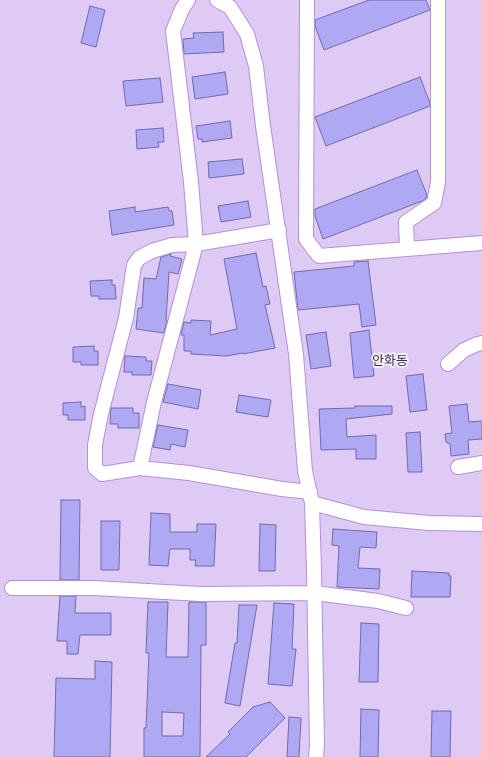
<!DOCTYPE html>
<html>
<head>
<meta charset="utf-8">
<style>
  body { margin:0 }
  canvas { display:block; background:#dfc9f5 }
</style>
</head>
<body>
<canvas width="482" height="757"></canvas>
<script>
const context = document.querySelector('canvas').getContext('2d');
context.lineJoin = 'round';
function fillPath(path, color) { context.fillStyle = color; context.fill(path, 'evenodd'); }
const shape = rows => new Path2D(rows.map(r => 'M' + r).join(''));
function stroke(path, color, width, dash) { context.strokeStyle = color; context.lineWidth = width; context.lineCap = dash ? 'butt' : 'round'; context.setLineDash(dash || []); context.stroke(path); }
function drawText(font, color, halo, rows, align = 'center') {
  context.font = font + ' Mulish,"Noto Sans KR",sans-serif'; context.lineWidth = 3.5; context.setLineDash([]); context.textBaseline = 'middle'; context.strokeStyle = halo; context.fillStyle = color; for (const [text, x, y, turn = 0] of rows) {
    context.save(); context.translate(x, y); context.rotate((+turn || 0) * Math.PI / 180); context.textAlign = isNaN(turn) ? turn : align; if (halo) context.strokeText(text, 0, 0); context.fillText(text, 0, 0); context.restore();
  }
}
const building = shape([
  [369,0,426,0,430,10,324,50,315,26,315,20,369,0],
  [90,6,105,10,96,47,81,43,90,6],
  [223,32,224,52,184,54,183,39,194,38,193,33,223,32],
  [225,72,228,94,195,99,192,77,225,72],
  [420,77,430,103,430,106,326,146,315,117,420,77],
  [160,78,163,102,126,106,123,81,160,78],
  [230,121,232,138,202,142,202,139,198,139,196,126,230,121],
  [163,128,164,142,158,142,159,147,137,149,136,130,163,128],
  [242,159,244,174,209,178,208,162,242,159],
  [417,170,427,195,426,198,422,201,323,239,315,216,315,209,417,170],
  [248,201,251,217,221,222,218,206,248,201],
  [135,207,135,212,168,207,169,211,172,211,174,225,112,235,109,211,135,207],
  [256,253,263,287,266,286,270,304,265,305,275,348,243,354,243,353,226,356,191,354,191,351,184,351,184,335,181,335,184,322,191,323,191,320,211,321,210,335,237,329,224,259,256,253],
  [171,254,170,256,182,259,178,274,169,272,166,320,167,320,164,333,136,329,138,308,142,308,144,278,156,279,161,257,171,254],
  [368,261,376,325,362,327,359,304,298,310,294,272,354,266,354,262,368,261],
  [112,280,112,285,115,285,116,299,99,299,99,296,91,296,90,281,112,280],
  [369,330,374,376,354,378,350,333,369,330],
  [326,332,331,366,311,369,306,335,326,332],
  [94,346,94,351,98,351,98,365,81,365,81,362,73,362,73,347,94,346],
  [125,356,146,357,146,361,152,361,151,375,132,375,132,372,124,372,125,356],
  [423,374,427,410,410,412,406,376,423,374],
  [168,384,201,390,198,409,163,402,168,384],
  [239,395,271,400,268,417,236,412,239,395],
  [81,402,81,407,85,406,85,420,68,420,68,415,63,415,63,403,81,402],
  [467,404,469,422,482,421,482,439,468,440,469,454,451,456,450,444,446,442,445,434,452,433,449,406,467,404],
  [355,406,392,406,392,414,346,419,347,437,376,435,376,459,356,459,356,449,321,450,319,409,355,408,355,406],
  [111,408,133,408,133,413,139,413,139,428,118,428,118,424,110,424,111,408],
  [158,425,188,430,185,447,171,444,170,450,153,447,158,425],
  [420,432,422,472,408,472,406,433,420,432],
  [61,500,80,500,79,580,60,580,61,500],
  [151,513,170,514,170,532,197,532,197,524,216,524,214,566,195,566,196,560,190,560,190,549,170,549,168,566,149,565,151,513],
  [101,521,120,521,119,570,101,570,101,521],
  [260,524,276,525,275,571,259,571,260,524],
  [333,529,377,532,376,548,360,547,358,568,380,569,379,589,337,587,339,546,332,545,333,529],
  [412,571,449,573,449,576,451,576,450,597,411,597,412,571],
  [60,596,76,596,75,613,111,613,111,635,80,635,78,654,67,654,67,641,57,641,60,596],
  [148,602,168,602,166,657,188,657,189,602,206,602,206,645,201,645,200,757,144,757,144,728,146,728,149,653,146,653,148,602],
  [162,712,184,713,183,736,162,736,162,712],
  [274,603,294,604,292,649,296,649,292,686,268,684,274,603],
  [239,605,257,605,240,706,225,703,235,643,237,643,239,605],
  [361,623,379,624,378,682,359,682,361,623],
  [95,661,112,662,110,757,54,757,56,678,95,679,95,661],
  [270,702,285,718,246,757,206,757,230,734,228,732,253,707,270,702],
  [361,709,379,710,378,757,360,757,361,709],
  [432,711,451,711,450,757,431,757,432,711],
  [289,717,301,718,299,757,287,757,289,717]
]);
fillPath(building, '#afa8f3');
stroke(building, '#7269af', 1);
const minor = shape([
  [217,0,230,7,247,34,256,66,263,126,296,354,305,471,312,503,314,571,317,745,316,757],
  [307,0,306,239,319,256,482,243],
  [279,230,196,244,172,245,152,251,139,258,134,265,126,318,101,414,95,445,95,468,102,474,140,468,189,473,282,489,310,492],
  [407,249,406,222,434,203,438,182,438,0],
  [448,364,464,350,477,344,482,343],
  [458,467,482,463],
  [140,468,154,402,196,244,191,182,173,31,182,9,188,0],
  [312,503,364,517,429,523,482,524],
  [12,588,94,588,201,594,315,593,378,601,406,608]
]);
stroke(minor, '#b590d6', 16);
stroke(minor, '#fff', 14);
drawText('13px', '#3f2f4c', '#f6f3fa', [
  ["안화동",390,361]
]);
</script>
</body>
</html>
